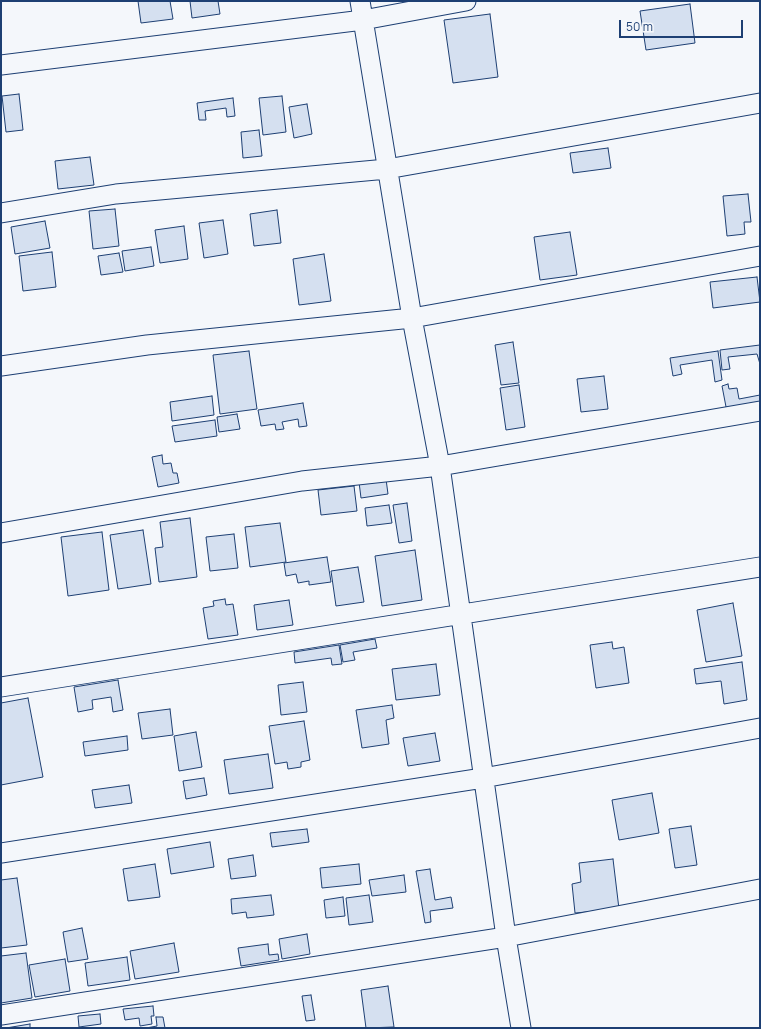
<!DOCTYPE html>
<html>
<head>
<meta charset="utf-8">
<style>
  body { margin:0 }
  #map { position:relative; width:761px; height:1029px; overflow:hidden; background:#f4f7fb; font-family:Manrope,sans-serif }
  canvas { display:block }
  .frame { position:absolute; inset:0; border:2px solid #1d3f73; pointer-events:none }
  .scale { position:absolute; left:619px; top:20px; width:124px; height:18px; box-sizing:border-box; border:2px solid #1d3f73; border-top:0; padding-left:5px; font-size:12px; line-height:14px; white-space:nowrap; color:#1d3f73; -webkit-text-stroke:3px #f4f7fb; paint-order:stroke }
</style>
</head>
<body>
<div id="map">
<canvas width="761" height="1029"></canvas>
<div class="frame"></div>
<div class="scale">50 m</div>
</div>
<script>
const context = document.querySelector('canvas').getContext('2d');
context.lineJoin = 'round';
function fillPath(path, color) { context.fillStyle = color; context.fill(path, 'evenodd'); }
const shape = rows => new Path2D(rows.map(r => 'M' + r).join(''));
function stroke(path, color, width, dash) { context.strokeStyle = color; context.lineWidth = width; context.lineCap = dash ? 'butt' : 'round'; context.setLineDash(dash || []); context.stroke(path); }
const building = shape([
  [138,1,170,1,173,19,141,23,138,1],
  [190,1,218,1,220,14,192,18,190,1],
  [690,4,695,43,646,50,640,11,690,4],
  [490,14,498,77,453,83,444,20,490,14],
  [19,94,23,130,6,132,2,96,19,94],
  [282,96,286,132,263,135,259,98,282,96],
  [233,98,235,116,227,117,226,108,205,111,206,120,199,120,197,103,233,98],
  [307,104,312,134,294,138,289,107,307,104],
  [259,130,262,156,243,158,241,132,259,130],
  [608,148,611,168,573,173,570,153,608,148],
  [90,157,94,185,58,189,55,161,90,157],
  [748,194,751,222,744,222,745,234,727,236,723,196,748,194],
  [115,209,119,246,93,249,89,211,115,209],
  [277,210,281,243,254,246,250,214,277,210],
  [223,220,228,254,204,258,199,223,223,220],
  [45,221,50,248,15,254,11,227,45,221],
  [184,226,188,259,160,263,155,230,184,226],
  [570,232,577,275,540,280,534,237,570,232],
  [151,247,154,266,125,271,122,251,151,247],
  [52,252,56,287,23,291,19,256,52,252],
  [119,253,123,272,101,275,98,256,119,253],
  [324,254,331,301,299,305,293,259,324,254],
  [757,277,760,302,713,308,710,282,757,277],
  [513,342,519,383,501,385,495,345,513,342],
  [760,345,760,364,757,354,728,357,730,369,722,370,720,350,760,345],
  [249,351,257,409,220,414,213,355,249,351],
  [718,351,722,380,715,382,712,360,680,365,682,374,673,376,670,358,718,351],
  [604,376,608,409,581,412,577,379,604,376],
  [728,384,729,389,737,388,739,399,760,395,760,406,727,412,722,386,728,384],
  [519,385,525,427,506,430,500,388,519,385],
  [212,396,214,415,172,421,170,402,212,396],
  [303,403,307,426,299,427,298,419,282,422,284,429,276,430,275,424,261,426,258,410,303,403],
  [237,414,240,429,219,432,217,417,237,414],
  [215,420,217,436,175,442,172,426,215,420],
  [162,455,163,464,171,463,173,473,177,473,179,483,158,487,152,457,162,455],
  [386,479,388,494,361,498,359,482,386,479],
  [354,486,357,511,321,515,318,490,354,486],
  [407,503,412,541,399,543,393,505,407,503],
  [389,505,392,523,367,526,365,508,389,505],
  [190,518,197,577,159,582,155,548,163,547,160,522,190,518],
  [280,523,286,562,250,567,245,527,280,523],
  [143,530,151,584,118,589,110,535,143,530],
  [102,532,109,590,68,596,61,537,102,532],
  [234,534,238,568,210,571,206,537,234,534],
  [415,550,422,600,382,606,375,556,415,550],
  [327,557,331,582,309,585,309,581,298,583,296,574,286,576,284,563,327,557],
  [358,567,364,602,336,606,331,571,358,567],
  [225,599,226,605,233,604,238,635,208,639,203,608,214,606,213,601,225,599],
  [289,600,293,625,257,630,254,605,289,600],
  [733,603,742,656,706,662,697,610,733,603],
  [375,639,377,648,353,652,355,660,343,662,340,645,375,639],
  [612,642,613,649,624,647,629,683,596,688,590,645,612,642],
  [339,645,342,664,332,665,331,658,295,663,294,652,339,645],
  [742,662,747,700,724,704,721,681,696,684,694,669,742,662],
  [436,664,440,695,396,700,392,669,436,664],
  [118,680,123,710,113,712,111,697,92,700,93,709,78,712,74,687,118,680],
  [303,682,307,712,281,715,278,685,303,682],
  [28,698,43,777,1,785,1,703,28,698],
  [392,705,394,718,386,720,389,744,362,748,356,710,392,705],
  [170,709,173,735,142,739,138,713,170,709],
  [304,721,310,760,301,762,301,767,288,769,287,762,275,764,269,726,304,721],
  [196,732,202,767,179,771,174,736,196,732],
  [435,733,440,761,408,766,403,738,435,733],
  [127,736,128,750,85,756,83,742,127,736],
  [268,754,273,788,229,794,224,760,268,754],
  [204,778,207,795,186,799,183,781,204,778],
  [129,785,132,803,95,808,92,790,129,785],
  [652,793,659,833,619,840,612,800,652,793],
  [691,826,697,865,675,868,669,829,691,826],
  [307,829,309,842,272,847,270,833,307,829],
  [210,842,214,867,171,874,167,849,210,842],
  [253,855,256,876,231,879,228,859,253,855],
  [613,859,619,909,575,913,572,884,581,882,579,863,613,859],
  [155,864,160,897,128,901,123,869,155,864],
  [359,864,361,884,322,888,320,868,359,864],
  [430,869,435,900,451,897,453,908,430,911,431,922,425,923,416,871,430,869],
  [404,875,406,892,372,896,369,880,404,875],
  [17,878,27,945,1,948,1,880,17,878],
  [271,895,274,915,247,918,246,912,232,914,231,899,271,895],
  [369,895,373,922,349,925,346,898,369,895],
  [343,897,345,916,326,918,324,900,343,897],
  [82,928,88,959,68,962,63,932,82,928],
  [307,934,310,954,282,959,279,939,307,934],
  [174,943,179,972,135,979,130,951,174,943],
  [268,944,269,955,278,954,279,960,241,966,238,948,268,944],
  [26,953,32,998,1,1003,1,956,26,953],
  [127,957,130,980,88,986,85,963,127,957],
  [65,959,70,991,35,997,29,965,65,959],
  [388,986,394,1027,366,1028,361,990,388,986],
  [311,995,315,1020,306,1021,302,996,311,995],
  [153,1006,154,1016,151,1016,152,1024,140,1026,139,1018,125,1020,123,1009,153,1006],
  [100,1014,101,1024,79,1027,78,1016,100,1014],
  [156,1017,163,1017,165,1028,146,1028,157,1026,156,1017],
  [30,1024,30,1028,6,1028,30,1024]
]);
fillPath(building, '#d5e0f0');
stroke(building, '#1d3f73', 1);
const minor = shape([
  [360,1,412,318,440,466,506,937,521,1028],
  [1,65,363,20,466,1],
  [1,213,116,194,387,169,760,103],
  [1,366,147,345,412,318,760,256],
  [1,533,302,481,440,466,760,411],
  [1,687,760,567],
  [1,853,483,778,760,728],
  [1,1015,506,937,760,889]
]);
stroke(minor, '#1d3f73', 21);
stroke(minor, '#f4f7fb', 19);
</script>
</body>
</html>
